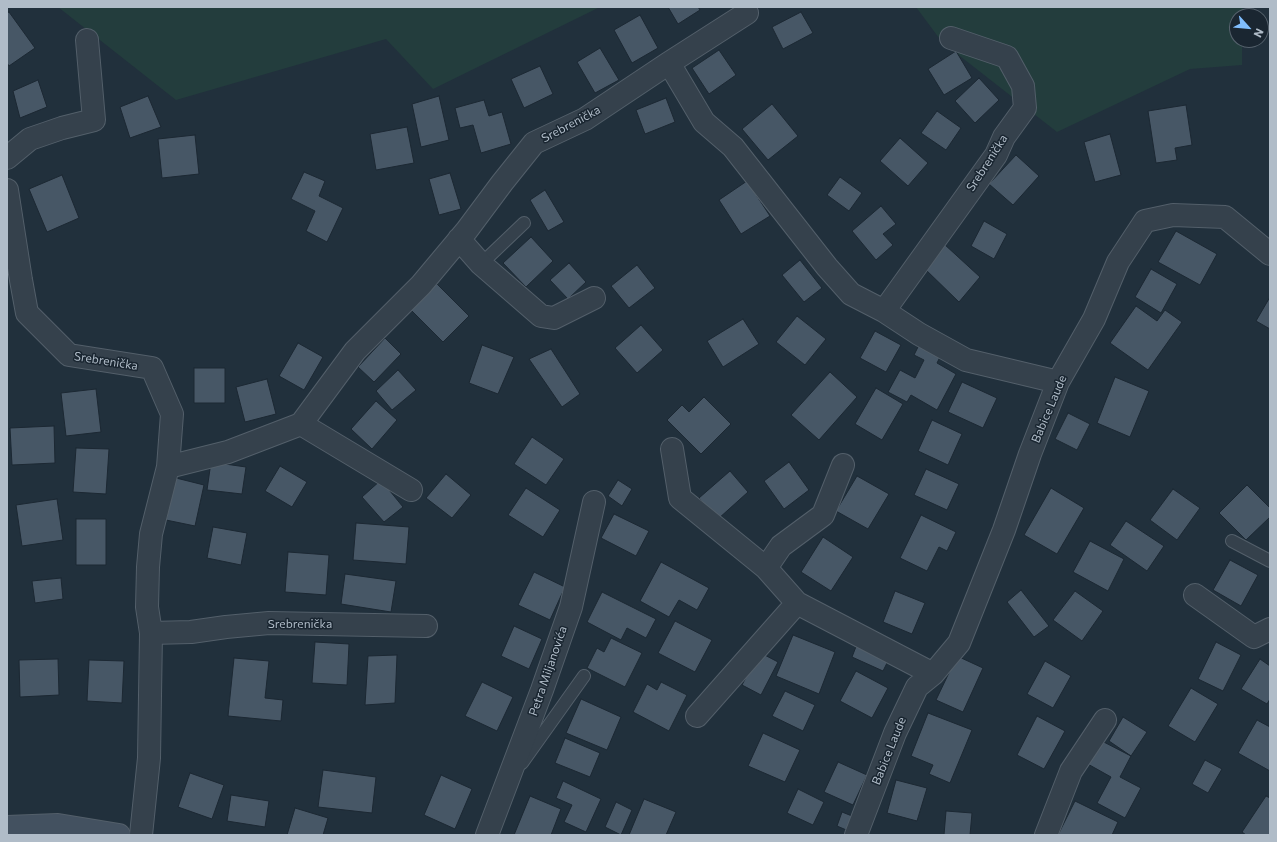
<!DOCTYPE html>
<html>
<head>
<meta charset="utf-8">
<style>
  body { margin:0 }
  #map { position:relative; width:1277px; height:842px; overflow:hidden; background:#21303c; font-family:Commissioner,sans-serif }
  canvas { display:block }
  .frame { position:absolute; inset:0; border:8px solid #b0bcc8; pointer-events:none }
  .north { position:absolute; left:1229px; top:8px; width:40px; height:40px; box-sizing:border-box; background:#1a2631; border:1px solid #56626d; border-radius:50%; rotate:117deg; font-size:11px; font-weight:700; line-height:16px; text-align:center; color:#b0bcc8 }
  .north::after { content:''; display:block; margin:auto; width:14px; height:18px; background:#80befe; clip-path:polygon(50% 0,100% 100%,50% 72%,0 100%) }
</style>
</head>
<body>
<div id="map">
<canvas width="1277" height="842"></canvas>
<div class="frame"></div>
<div class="north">N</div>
</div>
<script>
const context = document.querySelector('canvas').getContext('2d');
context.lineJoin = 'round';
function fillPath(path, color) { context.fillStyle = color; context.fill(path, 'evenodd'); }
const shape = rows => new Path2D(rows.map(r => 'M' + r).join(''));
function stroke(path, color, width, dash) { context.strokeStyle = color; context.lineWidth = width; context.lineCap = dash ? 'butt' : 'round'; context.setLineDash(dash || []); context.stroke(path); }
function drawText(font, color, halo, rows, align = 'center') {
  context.font = font + ' Commissioner,sans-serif'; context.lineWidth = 3; context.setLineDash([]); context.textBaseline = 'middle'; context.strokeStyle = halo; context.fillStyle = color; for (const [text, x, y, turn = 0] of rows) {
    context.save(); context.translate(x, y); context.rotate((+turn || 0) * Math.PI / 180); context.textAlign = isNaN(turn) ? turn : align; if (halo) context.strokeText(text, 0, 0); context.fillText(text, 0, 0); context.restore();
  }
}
fillPath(shape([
  [58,7,600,7,433,89,386,39,176,100],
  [916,7,1243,7,1243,16,1237,16,1237,40,1242,40,1242,65,1190,69,1057,132,942,42]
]), '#233d3d');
const building = shape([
  [668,7,698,7,700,10,678,24,668,7],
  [9,12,35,48,9,66,7,63,7,13,9,12],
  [801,12,813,33,783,49,772,27,801,12],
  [640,15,658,48,632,63,614,30,640,15],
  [600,48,619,80,595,93,577,62,600,48],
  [719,50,736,75,709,94,692,68,719,50],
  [956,51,972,78,944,95,928,69,956,51],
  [540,66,553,94,524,108,511,79,540,66],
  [979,78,999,100,975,123,955,101,979,78],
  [38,80,47,107,20,118,13,91,38,80],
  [148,96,161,127,130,138,120,107,148,96],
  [439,96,449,140,421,147,412,104,439,96],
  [666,98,675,122,645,134,636,110,666,98],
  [484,100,489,116,502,112,511,144,481,153,473,125,460,128,455,108,484,100],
  [772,104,798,136,768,160,742,129,772,104],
  [1186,105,1192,145,1175,148,1177,160,1156,163,1148,111,1186,105],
  [937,111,961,128,946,150,921,133,937,111],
  [407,127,414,163,376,170,370,134,407,127],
  [1110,134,1121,175,1095,182,1084,142,1110,134],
  [195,135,199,174,162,178,158,139,195,135],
  [900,138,928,163,908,186,880,161,900,138],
  [1016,155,1039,176,1013,205,989,184,1016,155],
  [304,172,325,181,319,196,343,208,327,242,306,231,315,211,291,199,304,172],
  [450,173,461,209,439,215,429,179,450,173],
  [62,175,79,218,47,232,29,189,62,175],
  [840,177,862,193,849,211,827,195,840,177],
  [747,181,770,216,741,234,719,200,747,181],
  [545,190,564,222,548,231,530,200,545,190],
  [881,206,896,224,883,234,893,245,876,260,852,231,881,206],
  [984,221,1007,234,994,259,971,246,984,221],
  [1176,231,1217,254,1200,285,1158,262,1176,231],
  [531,237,553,261,526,287,503,263,531,237],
  [944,244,980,277,959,302,924,268,944,244],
  [800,260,822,288,804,302,782,275,800,260],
  [569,263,586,282,568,299,550,280,569,263],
  [637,265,655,288,629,308,611,286,637,265],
  [1151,269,1177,284,1161,313,1135,297,1151,269],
  [437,284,469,316,443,342,411,310,437,284],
  [1270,297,1270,329,1256,321,1270,297],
  [1136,306,1157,321,1165,310,1182,322,1148,370,1110,343,1136,306],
  [797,316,826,339,805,365,776,342,797,316],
  [743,319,759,344,723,367,707,341,743,319],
  [641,325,663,350,637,373,615,348,641,325],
  [875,331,901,345,886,372,860,358,875,331],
  [385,338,401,354,374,382,358,367,385,338],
  [298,343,323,357,304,390,279,376,298,343],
  [482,345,514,357,498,394,469,383,482,345],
  [919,345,940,357,937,363,956,374,937,410,911,395,907,402,888,392,900,370,915,378,924,360,914,355,919,345],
  [551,349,580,394,562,407,529,359,551,349],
  [194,368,225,368,225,403,194,403,194,368],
  [398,370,416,390,392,410,376,391,398,370],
  [830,372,857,397,819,440,791,415,830,372],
  [1115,377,1149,391,1130,437,1097,423,1115,377],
  [267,379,276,414,245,422,236,387,267,379],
  [962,382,997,398,983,428,948,412,962,382],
  [876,388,903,404,882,440,855,424,876,388],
  [96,389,101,432,66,436,61,393,96,389],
  [704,397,731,424,701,454,667,420,682,405,689,412,704,397],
  [376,401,397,420,372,449,351,429,376,401],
  [1068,413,1090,424,1077,450,1055,439,1068,413],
  [932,420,962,434,948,465,918,451,932,420],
  [54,426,55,463,12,465,10,428,54,426],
  [532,437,564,459,546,485,514,464,532,437],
  [76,448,109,449,106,494,73,492,76,448],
  [211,462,246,467,242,494,207,490,211,462],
  [789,462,809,490,784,509,764,481,789,462],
  [280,466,307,482,292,507,265,491,280,466],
  [926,469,959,484,947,510,914,495,926,469],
  [730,471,748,492,718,519,699,498,730,471],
  [446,474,471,495,452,518,426,498,446,474],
  [857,476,889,494,868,529,836,511,857,476],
  [176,478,204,485,195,526,166,520,176,478],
  [381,480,403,507,384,522,362,497,381,480],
  [618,480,632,489,622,506,608,496,618,480],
  [1247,485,1270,508,1270,517,1246,540,1219,513,1247,485],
  [526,488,560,510,543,537,508,515,526,488],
  [1051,488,1084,508,1057,554,1024,535,1051,488],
  [1173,489,1200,508,1177,540,1150,520,1173,489],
  [57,499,63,540,22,546,16,505,57,499],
  [614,514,649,531,636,556,601,538,614,514],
  [921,515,956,532,947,551,939,547,927,571,900,558,921,515],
  [76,519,106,519,106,565,76,565,76,519],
  [1126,521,1164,546,1147,571,1110,545,1126,521],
  [356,523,409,527,406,564,353,560,356,523],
  [213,527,247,533,241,565,207,558,213,527],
  [823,537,853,557,831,591,801,572,823,537],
  [1090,541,1124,559,1108,591,1073,572,1090,541],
  [288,552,329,555,326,595,285,592,288,552],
  [1230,560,1258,575,1241,606,1213,590,1230,560],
  [661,562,709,588,697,610,679,600,669,617,640,601,661,562],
  [534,572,565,587,550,620,518,605,534,572],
  [345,574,396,581,391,612,341,604,345,574],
  [61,578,63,599,35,603,32,581,61,578],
  [1021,590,1049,626,1034,637,1007,602,1021,590],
  [895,591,925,603,912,634,883,622,895,591],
  [1075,591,1103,611,1082,641,1053,620,1075,591],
  [602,592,656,619,646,638,627,628,621,640,587,622,602,592],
  [675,621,712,640,695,672,658,653,675,621],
  [514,626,542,639,529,669,501,656,514,626],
  [793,635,835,652,819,694,776,676,793,635],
  [611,638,642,653,625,687,587,668,597,648,604,652,611,638],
  [315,642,349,644,347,685,312,683,315,642],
  [1216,642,1241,655,1223,691,1198,679,1216,642],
  [857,644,889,659,883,671,852,657,857,644],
  [759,652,778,662,761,695,742,685,759,652],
  [397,655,395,703,365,705,368,656,397,655],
  [957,656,983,668,963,712,936,700,957,656],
  [234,658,269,661,265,698,283,700,281,721,228,716,234,658],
  [58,659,59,695,20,697,19,660,58,659],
  [1260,659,1270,666,1270,699,1267,704,1241,689,1260,659],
  [89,660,124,661,122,703,87,701,89,660],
  [1045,661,1071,676,1053,708,1027,694,1045,661],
  [856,671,888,688,872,718,840,701,856,671],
  [482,682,513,697,497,731,465,716,482,682],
  [661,682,687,695,669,731,633,712,647,684,657,690,661,682],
  [1191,688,1218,704,1195,742,1168,726,1191,688],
  [785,691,815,705,803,731,772,716,785,691],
  [581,699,621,717,607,750,566,733,581,699],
  [928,713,972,730,950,783,929,774,933,765,911,756,928,713],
  [1037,716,1065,731,1044,769,1017,755,1037,716],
  [1123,717,1147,732,1131,756,1109,741,1123,717],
  [1257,720,1270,727,1270,771,1238,753,1257,720],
  [763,733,800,750,785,782,748,766,763,733],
  [565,738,600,753,590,777,555,763,565,738],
  [1098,739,1131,756,1120,777,1141,788,1125,818,1097,803,1111,777,1086,763,1098,739],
  [1205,760,1222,769,1208,793,1192,784,1205,760],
  [838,762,867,775,853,805,824,792,838,762],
  [323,770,376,777,372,813,318,807,323,770],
  [190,773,224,785,212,819,178,807,190,773],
  [441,775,472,789,455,829,424,815,441,775],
  [896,780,927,788,917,821,887,813,896,780],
  [563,781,601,799,586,832,564,822,572,805,556,798,563,781],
  [798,789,824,802,813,825,787,813,798,789],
  [231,795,269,801,265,827,227,821,231,795],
  [530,796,561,809,551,835,514,835,530,796],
  [1266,796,1270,798,1270,835,1246,835,1242,832,1266,796],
  [644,799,676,812,666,835,629,835,644,799],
  [1075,801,1118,822,1112,835,1058,835,1075,801],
  [616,802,632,810,621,835,605,827,616,802],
  [295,808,328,818,323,835,287,835,295,808],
  [946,811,972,813,970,835,944,835,946,811],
  [842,812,857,818,851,832,837,826,842,812]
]);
fillPath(building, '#475766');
stroke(building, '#1c2833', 1);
const service = shape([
  [481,264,524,223],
  [1232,541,1270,561],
  [522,763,584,676]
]);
const minor = shape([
  [669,63,704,122,733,147,827,267,851,294,884,311,919,334,966,360,1058,382],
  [7,158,30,139,62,128,94,120,87,40],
  [7,190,21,280,27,313,69,355,152,368,172,414,168,467,151,534,148,567,147,607,151,633,149,758,141,835],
  [459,239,481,264,541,316,554,318,594,298],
  [884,311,996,155,1004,137,1025,108,1023,86,1007,57,951,38],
  [301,424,411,490],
  [672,449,680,498,766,568],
  [843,465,823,515,781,546,766,568,797,603,933,674],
  [168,467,228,452,301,424,355,351,421,285,467,230,502,183,534,143,585,119,669,63,747,13],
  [1195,595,1254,637,1270,629],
  [151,633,191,632,226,627,269,623,426,626],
  [697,716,797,603],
  [487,835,542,690,571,607,594,502],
  [856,835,895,733,917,687,933,674,959,643,1004,530,1030,454,1058,382,1094,319,1118,262,1145,221,1173,215,1225,217,1270,254],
  [1046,835,1071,771,1105,720]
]);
const secondary = shape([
  [7,827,58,825,119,835]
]);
stroke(service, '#535f6a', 14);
stroke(minor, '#535f6a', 24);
stroke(secondary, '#535f6a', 24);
stroke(service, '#35414c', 12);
stroke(minor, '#35414c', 22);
stroke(secondary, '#435160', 22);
drawText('12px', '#b0bcc8', '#1a2631', [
  ["Srebrenička",571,124,-28],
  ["Srebrenička",987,163,-57],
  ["Srebrenička",106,361,9],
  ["Babice Laude",1049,409,-67],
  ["Srebrenička",300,624],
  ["Petra Miljanovića",548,671,-71],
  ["Babice Laude",889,751,-68]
]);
</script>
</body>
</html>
